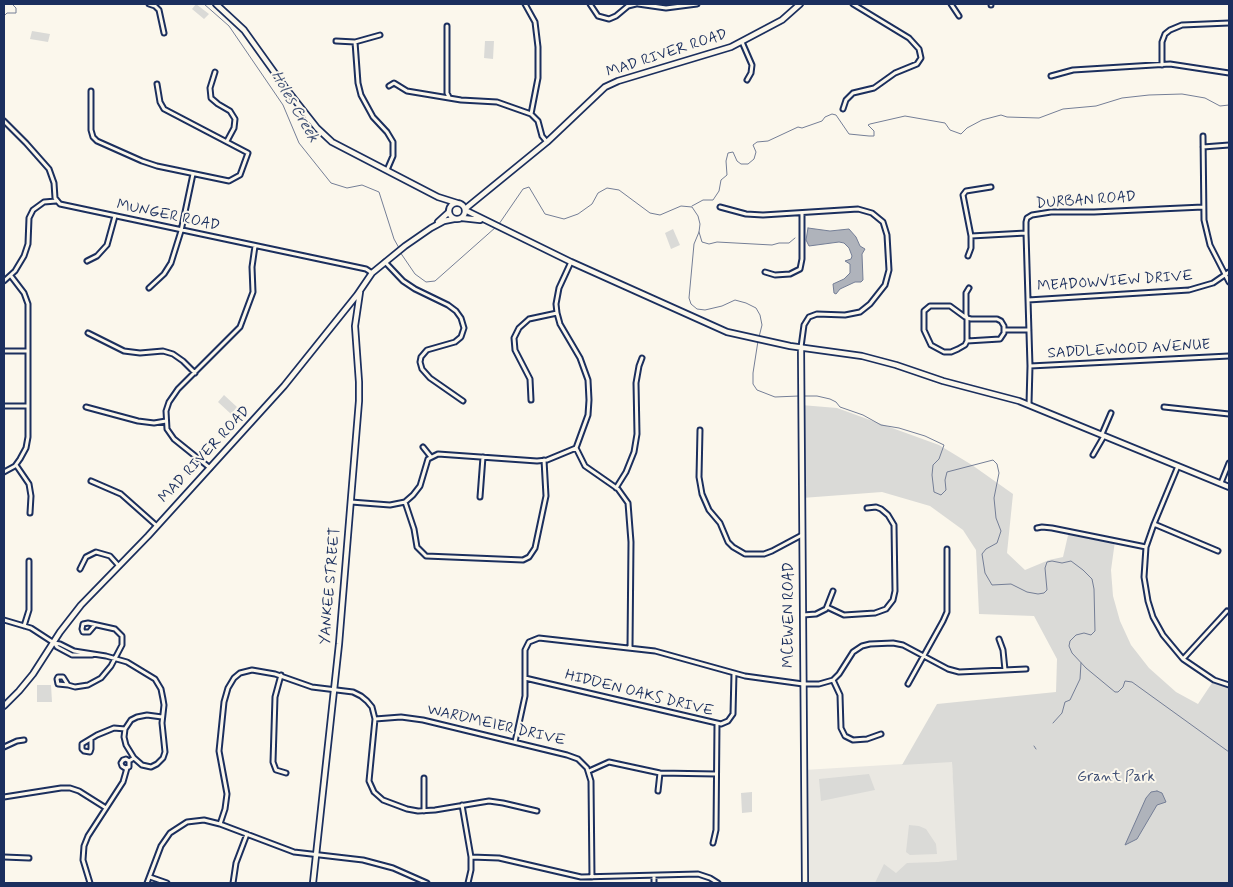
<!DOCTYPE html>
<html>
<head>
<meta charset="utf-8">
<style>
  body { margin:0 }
  #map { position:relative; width:1233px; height:887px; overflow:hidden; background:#fbf7ec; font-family:Mynerve,sans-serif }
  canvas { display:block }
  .frame { position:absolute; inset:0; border:5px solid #1b2f5e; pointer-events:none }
</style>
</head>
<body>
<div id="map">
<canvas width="1233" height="887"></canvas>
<div class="frame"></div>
</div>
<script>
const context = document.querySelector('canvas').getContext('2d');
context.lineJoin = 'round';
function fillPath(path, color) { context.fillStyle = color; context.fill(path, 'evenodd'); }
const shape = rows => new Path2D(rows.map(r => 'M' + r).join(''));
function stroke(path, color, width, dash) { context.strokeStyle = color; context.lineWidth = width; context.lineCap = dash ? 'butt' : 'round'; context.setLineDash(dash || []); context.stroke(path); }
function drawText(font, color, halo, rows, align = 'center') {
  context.font = font + ' Mynerve,sans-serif'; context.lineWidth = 4; context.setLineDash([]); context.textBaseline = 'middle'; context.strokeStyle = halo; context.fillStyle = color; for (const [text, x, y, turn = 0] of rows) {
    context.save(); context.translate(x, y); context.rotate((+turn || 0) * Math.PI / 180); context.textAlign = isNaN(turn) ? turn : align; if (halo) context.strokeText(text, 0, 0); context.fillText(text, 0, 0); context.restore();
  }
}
fillPath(shape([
  [952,761,958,860,939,883,805,883,804,770]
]), '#eae8e2');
fillPath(shape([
  [196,4,209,14,204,19,192,9],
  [32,31,50,34,48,42,30,39],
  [485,41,494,41,493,59,484,58],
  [673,229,680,245,671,249,665,233],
  [224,395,237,407,231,414,218,402],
  [801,405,837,408,939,445,972,465,1013,494,1007,553,1025,570,1049,560,1063,557,1069,531,1115,541,1111,570,1113,596,1120,621,1131,645,1149,668,1176,692,1198,704,1214,680,1229,685,1229,883,875,883,884,864,896,873,907,863,938,862,957,860,952,762,902,765,937,704,1056,692,1057,659,1034,616,979,614,976,550,963,530,930,506,882,492,802,498],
  [37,685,51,685,52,702,37,702],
  [869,774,875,790,821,801,819,779],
  [752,792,752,812,742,813,741,793],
  [909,825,919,826,926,829,936,844,937,854,910,855,906,852]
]), '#dadad7');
const water = shape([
  [808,228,830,231,849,229,856,237,860,246,865,249,862,254,863,280,861,282,855,282,840,289,836,294,834,293,833,284,844,279,850,273,850,264,845,261,851,259,852,256,849,248,844,243,839,242,809,246,806,240,808,228],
  [1157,791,1162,793,1166,802,1157,805,1137,839,1125,845,1146,798,1151,792,1157,791]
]);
fillPath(water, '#afb3bb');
stroke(water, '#747e96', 1);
stroke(shape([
  [204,4,229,26,283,105,299,143,331,183,347,188,362,185,379,192,394,239,399,248],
  [4,16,7,13,16,13,16,8,12,4],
  [692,206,703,200,713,200,719,191,721,180,727,175,726,161,728,153,733,152,737,161,741,164,748,164,754,159,756,152,753,145,757,142,768,141,798,127,802,128,822,121,825,117,832,114,836,115,849,134,869,136,874,136,874,131,868,125,870,124,905,116,945,123,950,130,961,134,967,128,982,120,1001,115,1007,117,1039,118,1063,109,1096,106,1122,98,1149,95,1182,94,1205,98,1220,106,1229,105],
  [499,224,523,189,529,187,545,214,564,219,578,214,592,204,598,193,607,188,619,190,650,213,660,215,681,206,692,207,698,216,700,224,699,232,694,244,689,298,691,304,697,309,705,310,722,306,735,300,746,303,756,308,760,315,762,325,759,337],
  [699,232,702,242,709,244,717,242,772,245,779,243,789,243,795,238],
  [400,252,415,274,426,282,435,281,496,227],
  [758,341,753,373,753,384,757,390,775,397,799,396],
  [803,396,817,396,830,399,836,402,840,407,863,415,881,425,899,428,925,436,944,445,939,459,933,465,932,475,934,492,941,495,946,490,945,480,947,472,993,460,997,464,999,473,994,498,996,518,1001,531,997,543,986,549,982,554,985,573,992,585,1011,584,1027,592,1038,594,1044,593,1047,590,1045,568,1047,562,1052,561,1062,563,1071,561,1083,570,1092,579,1094,589,1095,631,1091,635,1084,633,1076,635,1070,641,1069,646,1072,653,1086,668,1115,692,1118,692,1123,687,1125,681,1132,682,1229,752],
  [1053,723,1062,713,1065,702,1070,700,1080,679,1081,663],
  [1034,746,1036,749]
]), '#747e96', 1);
const street = shape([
  [149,4,155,6,159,10,164,33],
  [525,4,535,22,538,47,538,78,531,114],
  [590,4,598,16,609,19,616,16,628,6,636,4],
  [638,4,666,8,697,4],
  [951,4,959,16],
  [991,5,991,4],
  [447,26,447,93,449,97],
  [336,41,355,42,380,35],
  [355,42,358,83,361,95,373,117,387,132,393,142,393,156,387,170],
  [742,42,752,65,751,73,747,80],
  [1162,65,1162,42,1165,34,1170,30,1182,25,1229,23],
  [215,72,210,88,211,98,218,104,230,111,235,119,234,128,227,141],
  [1051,76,1073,70,1170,64,1229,73],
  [389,86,394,83,407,91,461,100,497,102,531,114,538,121,542,136,547,142],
  [91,91,91,130,93,137,97,141,142,161,157,166,229,181,240,175,248,153,164,109,160,102,157,84],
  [843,109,846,100,853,93,874,88,895,73,917,64,921,58,919,49,909,38,853,4],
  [4,121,26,143,49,169,54,183,55,198,60,204,366,269,372,273],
  [1203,136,1204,220,1210,245,1229,282],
  [1203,147,1229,145],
  [720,207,746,214,763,215,858,209,872,213,883,222,887,235,889,270,885,285,870,304,860,312,845,315,817,314,809,317,804,325,801,347],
  [971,236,1026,233],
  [968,256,971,248,971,236,963,195,966,191,991,187],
  [87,261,97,256,107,245,115,216],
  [385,262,403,281,415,289,448,305,456,311,461,318,464,328,461,337,455,342,427,350,421,357,420,362,422,369,430,378,463,401],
  [571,262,559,288,556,304,557,313,560,324,580,358,588,380,589,400,588,415,576,448,585,466,618,489,628,503,631,542,630,647],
  [765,272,775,275,790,274,800,269,802,259,802,213],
  [4,281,15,271,24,256,28,244,29,218,33,210,44,202,56,201],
  [149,288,164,274,171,263,181,231,193,174],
  [1028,300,1189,290,1213,283,1229,272],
  [1005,330,1029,330],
  [88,333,124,351,140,353,163,351,173,354,183,361,195,373],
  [967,341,1000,339,1004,333,1004,326,1001,321,997,319,971,319,967,318,965,317,950,306,930,306,924,311,924,330,931,345,944,352,951,352,958,349,965,345,967,341,967,318,966,315,966,293,969,288],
  [4,351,27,351],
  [1030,366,1229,356],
  [531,400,530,379,515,350,514,338,519,328,529,319,557,313],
  [1029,404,1030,366,1026,233,1026,222,1027,218,1032,215,1051,212,1094,212,1203,207],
  [4,406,28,406],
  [86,407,138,421,154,423,166,421],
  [1164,407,1229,414],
  [700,430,699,477,702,494,709,510,720,523,728,542,733,547,745,554,764,554,772,551,802,535],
  [1102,434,1111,413],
  [423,447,431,457],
  [1093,455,1104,436],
  [16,465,29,484,31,496,30,513],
  [1178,466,1154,524,1146,547,1144,577,1148,601,1153,617,1163,635,1183,659,1214,680,1229,685],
  [210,468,174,439,167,429,166,411,169,402,178,389,240,327,253,292,252,267,255,246],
  [4,472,15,466,20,459,26,448,28,437,28,304,24,293,11,276],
  [91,481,121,494,157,526],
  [1221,483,1229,463],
  [616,488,626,472,634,452,637,434,636,383,639,366,642,358],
  [480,497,483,457],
  [351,502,390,505,405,502,413,495,420,486,428,459,438,454,537,461,547,460,576,448],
  [405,502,414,529,417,547,426,556,523,560,529,557,535,548,546,496,544,460],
  [1154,524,1218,551],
  [1037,528,1042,527,1052,528,1146,547],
  [80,569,86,557,96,552,110,556,119,566],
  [827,607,844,615,875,613,886,609,893,600,895,591,894,525,888,515,881,509,876,507,867,508],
  [803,615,816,614,826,609,833,591],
  [4,620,31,628,54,643,60,644,74,651,106,656,127,662,155,679,161,689,163,699,164,705,162,723,165,752,163,758,157,764,151,767,142,765,134,758,126,745,124,737,125,729,131,720,137,717,147,715,162,717],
  [24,626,29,610,29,561],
  [999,639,1003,650,1005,670],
  [55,644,57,647,72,655,92,655],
  [1183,659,1227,611],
  [281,675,275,697,273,762,276,770,286,773],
  [525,678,721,724,728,721,733,714,734,673],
  [833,680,840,695,841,728,845,736,853,740,867,739,881,734],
  [908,684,943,621,947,612,947,549],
  [68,685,58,684,57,679,58,677,63,677,68,685,75,687,88,685,101,678,111,666,122,645,122,636,115,629,88,623,83,624,82,629,83,632,89,632,95,625],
  [375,719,401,717,423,720,567,755,578,759,587,768,591,781,592,877],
  [91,740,91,749,90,752,84,751,82,749,82,744,97,735,114,728,125,729],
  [515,742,525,696,525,650,529,642,539,638,655,651,745,676,803,684,819,684,833,680,839,674,853,652,862,646,870,644,893,643,903,645,948,669,959,672,1026,669],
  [4,747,17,741,24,740],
  [129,761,129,767,125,768,122,766,121,763,123,760,126,759,129,761,134,758],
  [589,771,609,762,660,773,716,774],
  [424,778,424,811],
  [658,791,660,773],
  [4,797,61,788,70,788,79,791,106,808],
  [462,805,471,857,471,870,468,883],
  [220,824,225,809,227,794,219,751,224,702,228,688,234,678,240,673,252,670,275,674,312,687,353,692,361,696,367,701,372,707,375,719,369,781,374,792,383,800,407,809,418,811,435,810,489,801,503,803,537,811],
  [713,843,716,830,717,724],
  [4,857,29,858],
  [471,857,499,858,581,877,698,874,710,878,718,883],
  [654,876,654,883],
  [150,877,167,883],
  [90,883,83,860,84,846,88,836,123,782,127,768],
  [147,883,161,846,170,833,187,822,204,820,220,824,294,852,363,860,393,868,427,883],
  [233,883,236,863,247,834]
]);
const secondary = shape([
  [216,4,244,30,287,90,317,128,332,142,438,197,457,203],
  '449 211a8 8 0 1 1 16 0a8 8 0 1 1-16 0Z',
  [465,209,547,142,605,87,618,81,731,47,782,20,800,4],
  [465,210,571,262,727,332,790,346,862,356,896,365,943,381,1019,401,1229,487],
  [462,218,480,220],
  [438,222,449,212],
  [801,347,805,883],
  [4,706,19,691,33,674,60,632,81,605,148,536,284,386,357,295,372,273,405,246,431,228,444,221,454,219],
  [313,883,339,644,359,401,359,382,355,326,360,292]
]);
stroke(street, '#1b2f5e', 7);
stroke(secondary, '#1b2f5e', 8);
stroke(street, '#fbf7ec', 3);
stroke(secondary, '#fbf7ec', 4.5);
drawText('15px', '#1b2f5e', '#fbf7ec', [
  ["MAD RIVER ROAD",667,54,-18],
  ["DURBAN ROAD",1086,201,-4],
  ["MUNGER ROAD",168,216,12],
  ["MEADOWVIEW DRIVE",1115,282,-4],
  ["SADDLEWOOD AVENUE",1129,350,-3],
  ["MAD RIVER ROAD",205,455,-47],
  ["YANKEE STREET",331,586,-85],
  ["MCEWEN ROAD",790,615,-90],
  ["HIDDEN OAKS DRIVE",639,694,14],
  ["WARDMEIER DRIVE",496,726,13]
]);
drawText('15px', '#415176', '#fbf7ec', [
  ["Grant Park",1116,778]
]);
drawText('italic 16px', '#47577a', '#fbf7ec', [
  ["Holes Creek",294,107,60]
]);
</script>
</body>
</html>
